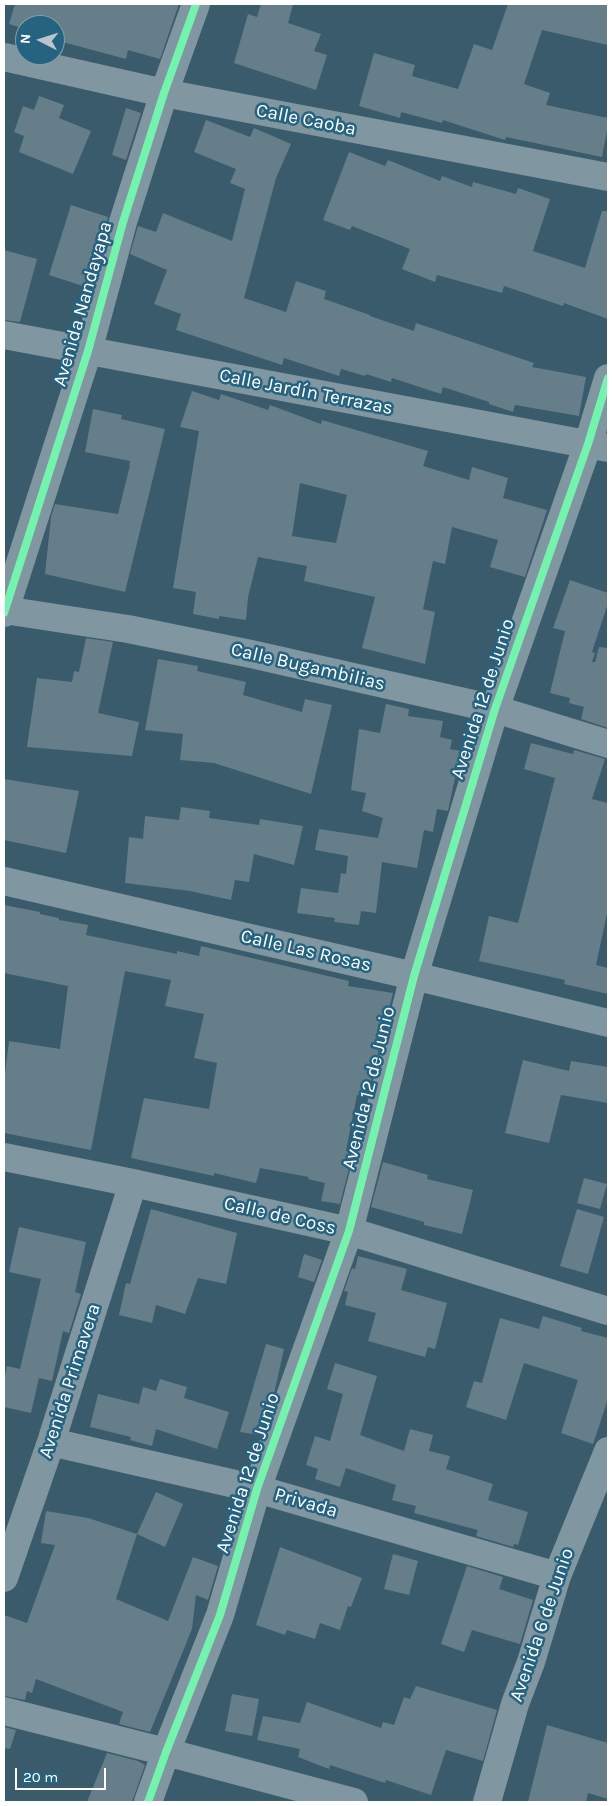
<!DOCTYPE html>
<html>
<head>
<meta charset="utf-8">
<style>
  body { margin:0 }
  #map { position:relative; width:612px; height:1806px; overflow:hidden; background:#3a5b6b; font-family:Karla,sans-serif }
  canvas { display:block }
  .frame { position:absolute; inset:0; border:5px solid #fff; pointer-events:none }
  .north { position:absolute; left:15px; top:15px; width:50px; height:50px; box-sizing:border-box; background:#256380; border:1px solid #7ca1b3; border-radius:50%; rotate:275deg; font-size:14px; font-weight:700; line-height:20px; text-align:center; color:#fff }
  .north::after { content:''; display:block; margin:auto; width:18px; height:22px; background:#bac6cb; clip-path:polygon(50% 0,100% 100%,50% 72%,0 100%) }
  .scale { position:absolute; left:15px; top:1768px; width:91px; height:22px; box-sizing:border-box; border:2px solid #fff; border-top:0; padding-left:6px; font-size:15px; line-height:18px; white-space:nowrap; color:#fff; -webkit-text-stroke:4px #256380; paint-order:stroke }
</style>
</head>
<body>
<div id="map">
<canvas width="612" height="1806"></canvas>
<div class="frame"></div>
<div class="north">N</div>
<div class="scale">20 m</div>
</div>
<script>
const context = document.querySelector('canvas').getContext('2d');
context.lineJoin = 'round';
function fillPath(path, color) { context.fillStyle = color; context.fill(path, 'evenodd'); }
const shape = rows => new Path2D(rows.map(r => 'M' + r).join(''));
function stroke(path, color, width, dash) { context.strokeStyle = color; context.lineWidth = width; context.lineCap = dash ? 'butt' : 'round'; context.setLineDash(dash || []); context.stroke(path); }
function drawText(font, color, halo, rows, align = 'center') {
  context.font = font + ' Karla,sans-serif'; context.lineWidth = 5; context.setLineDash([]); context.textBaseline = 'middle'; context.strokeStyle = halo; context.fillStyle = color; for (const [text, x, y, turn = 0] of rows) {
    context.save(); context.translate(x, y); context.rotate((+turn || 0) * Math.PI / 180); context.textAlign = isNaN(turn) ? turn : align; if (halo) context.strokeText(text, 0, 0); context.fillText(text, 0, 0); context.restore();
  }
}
fillPath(shape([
  [15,4,179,4,160,59,128,50,126,59,55,40,55,25,25,25,25,29,9,24],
  [261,4,293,4,288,23,321,34,314,51,327,55,316,90,234,63,248,14,257,17],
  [508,4,608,4,608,45,542,30,524,84,550,93,546,105,608,118,608,126,602,157,506,137,505,140,443,120,442,123,401,112,400,118,359,106,374,53,415,65,412,76,458,89,474,44,492,50],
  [39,96,64,105,59,118,91,131,73,174,19,152,24,136,14,132,23,106,34,110],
  [126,108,141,113,126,160,112,155],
  [206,120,250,137,254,128,291,144,276,178,244,298,286,312,296,281,326,291,324,299,370,315,370,316,414,331,416,323,534,363,532,367,586,377,579,416,515,405,513,412,489,404,489,402,443,387,441,394,392,378,391,382,366,374,365,376,341,369,339,376,284,358,282,365,176,330,181,314,154,304,167,270,130,254,138,226,156,232,163,213,232,241,245,189,230,183,236,169,194,152],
  [349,152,385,166,388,160,440,181,442,176,472,187,473,182,516,194,518,188,550,199,533,251,585,268,602,211,608,211,608,319,564,303,563,306,504,286,502,293,437,275,435,282,402,269,410,249,352,226,350,230,323,220],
  [71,205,108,217,89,288,49,275],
  [4,250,37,259,20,322,4,320],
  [192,391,219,400,221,394,268,410,270,405,321,424,322,420,428,451,423,466,469,480,472,467,508,478,503,498,547,510,525,577,490,567,498,540,452,527,445,564,433,561,423,609,435,612,425,664,362,648,375,597,304,581,307,566,258,557,248,597,246,620,219,616,219,619,193,614,196,592,173,588,199,431,180,427],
  [300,483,347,495,336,543,292,536],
  [93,409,122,415,121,419,165,429,125,592,45,574,51,517,55,504,118,514,130,465,129,465,130,461,85,452],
  [570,580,608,593,608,603,592,652,595,653,592,662,595,662,599,647,608,648,608,728,581,719,584,707,569,703,570,698,550,693,565,631,553,628],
  [86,638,113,642,98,713,139,722,132,756,27,747,37,678,72,682,74,671,79,672],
  [158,659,198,666,197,671,246,682,243,695,302,712,305,699,332,705,311,794,214,763,180,760,183,734,145,730],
  [386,704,409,709,408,716,443,721,440,737,452,740,450,749,466,752,458,778,455,778,448,811,437,809,433,832,424,830,417,868,382,862,376,913,361,911,359,925,334,922,335,918,297,913,301,888,338,893,341,873,346,874,348,856,315,850,319,829,378,838,383,818,362,811,366,793,351,790,359,729,380,733],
  [531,743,573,754,574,750,605,759,592,799,608,803,608,909,596,965,608,968,608,994,564,984,565,980,479,961,489,916,518,923,555,778,524,769],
  [4,779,79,791,66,853,4,840],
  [181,807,210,811,209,818,259,825,260,819,303,826,294,865,254,854,249,882,235,880,231,900,190,891,125,883,129,837,143,839,145,816,179,820],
  [4,905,40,912,40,914,59,918,59,920,88,925,86,935,177,954,177,951,199,956,201,946,349,981,348,986,393,993,367,1097,357,1095,346,1151,353,1153,340,1204,321,1201,325,1183,308,1179,309,1177,260,1168,256,1183,214,1173,214,1176,131,1158,144,1098,209,1109,217,1063,194,1058,204,1014,165,1006,171,980,125,971,91,1150,4,1133,4,1081,9,1041,60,1049,68,986,4,973],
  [523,1060,569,1071,571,1061,608,1067,608,1103,561,1095,549,1143,505,1133],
  [383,1162,428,1175,427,1179,473,1190,462,1234,424,1225,424,1222,371,1207],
  [584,1178,607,1184,600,1209,577,1203],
  [151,1209,237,1233,226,1284,198,1278,185,1314,156,1305,152,1323,119,1315,126,1283,130,1284],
  [577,1209,604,1217,588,1274,560,1266],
  [19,1227,86,1242,75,1292,81,1294,69,1333,63,1331,52,1381,39,1378,31,1413,4,1407,4,1380,7,1366,20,1369,41,1279,9,1272],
  [304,1254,322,1260,314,1282,298,1277],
  [358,1256,407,1269,401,1290,447,1303,435,1349,428,1347,425,1357,368,1341,376,1313,345,1305,348,1292,344,1291,352,1268,355,1269],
  [543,1316,582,1328,581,1331,608,1338,608,1399,593,1444,561,1433,578,1380,524,1363,506,1420,466,1407,474,1381,482,1383,500,1318,539,1329],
  [266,1344,284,1349,274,1394,260,1435,240,1432],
  [335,1363,377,1376,360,1435,404,1451,410,1429,433,1435,429,1451,450,1456,446,1469,493,1484,488,1500,528,1512,518,1545,514,1544,513,1547,476,1536,478,1530,414,1513,416,1506,392,1500,396,1485,346,1468,340,1487,315,1479,318,1469,306,1465,315,1436,330,1441,343,1394,327,1389],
  [160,1379,187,1387,184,1398,229,1412,217,1449,156,1429,152,1446,130,1440,131,1437,90,1427,98,1394,139,1404,143,1387,156,1391],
  [156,1492,183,1504,165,1547,137,1534],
  [46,1511,88,1518,137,1534,116,1599,168,1621,193,1557,218,1566,208,1600,196,1595,192,1629,150,1732,119,1724,123,1712,36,1679,32,1693,27,1691,25,1700,4,1696,4,1615,27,1623,55,1545,41,1543],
  [280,1547,362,1578,351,1607,348,1606,340,1630,320,1623,315,1639,287,1630,285,1635,256,1625],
  [393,1554,418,1561,409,1595,384,1589],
  [467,1566,503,1577,499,1589,533,1600,520,1644,472,1630,464,1652,441,1644],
  [416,1686,497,1710,483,1761,446,1750,431,1795,386,1780,385,1783,330,1765,329,1769,298,1757,300,1749,257,1740,263,1716,300,1723,307,1702,381,1728,383,1722,394,1725,404,1697,410,1699],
  [232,1694,259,1699,252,1736,225,1731],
  [547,1725,608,1743,608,1799,588,1793,586,1802,528,1802],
  [4,1727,16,1730,10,1749,4,1748],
  [107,1753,138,1761,145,1765,132,1802,87,1802]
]), '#657e8a');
stroke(shape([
  [4,57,164,93,608,177],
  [4,335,608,448],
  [4,610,128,629,251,654,495,709,608,744],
  [4,613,88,351,123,222,164,93,196,4],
  [4,881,414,976,608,1023],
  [4,1157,133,1183,349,1231,608,1311],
  [51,1442,257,1489,557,1576],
  [4,1578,51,1442,133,1183],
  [4,1711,166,1752,354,1802],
  [148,1802,166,1752,220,1615,257,1489,349,1231,414,976,495,709,588,444,608,378],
  [487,1802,515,1704,531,1662,557,1576,608,1451]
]), '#8096a1', 28);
stroke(shape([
  [4,613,88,351,123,222,164,93,196,4],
  [148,1802,166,1752,220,1615,257,1489,349,1231,414,976,495,709,588,444,608,378]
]), '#73f3ae', 8);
drawText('19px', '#fff', '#256380', [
  ["Calle Caoba",306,120,11],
  ["Avenida Nandayapa",83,304,-74],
  ["Calle Jardín Terrazas",306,392,11],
  ["Calle Bugambilias",308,667,13],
  ["Avenida 12 de Junio",483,699,-72],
  ["Calle Las Rosas",306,951,13],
  ["Avenida 12 de Junio",369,1088,-76],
  ["Calle de Coss",280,1216,13],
  ["Avenida Primavera",70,1381,-72],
  ["Avenida 12 de Junio",248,1473,-72],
  ["Privada",306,1503,16],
  ["Avenida 6 de Junio",542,1625,-71]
]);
</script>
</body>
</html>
